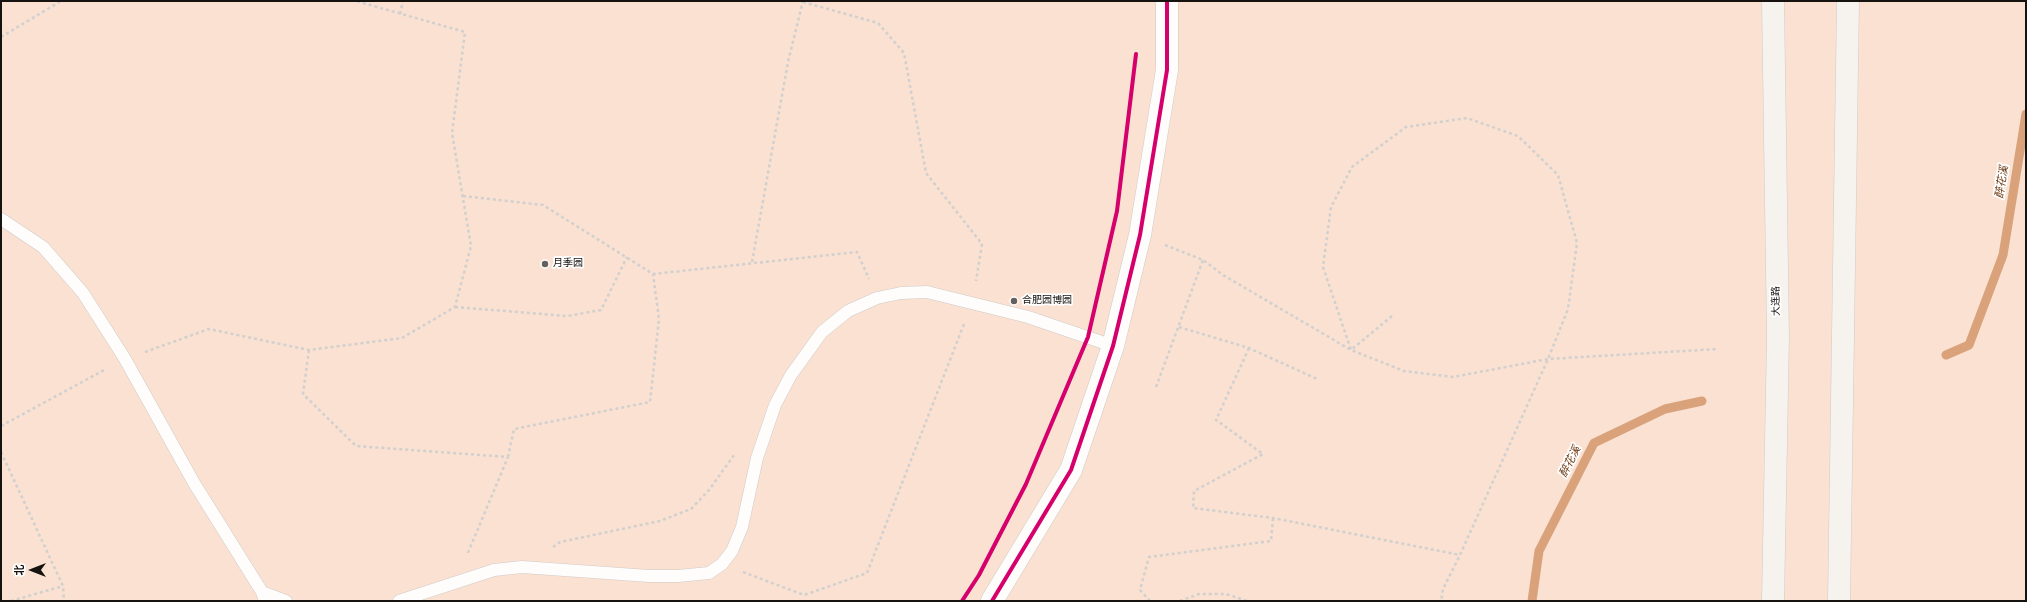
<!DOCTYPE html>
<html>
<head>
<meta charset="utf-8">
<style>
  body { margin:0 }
  #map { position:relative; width:2027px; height:602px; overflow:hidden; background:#f6f0eb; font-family:Overpass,"Noto Sans SC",sans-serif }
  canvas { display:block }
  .frame { position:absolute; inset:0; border:2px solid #161210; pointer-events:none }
  .north { position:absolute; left:12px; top:550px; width:40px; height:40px; -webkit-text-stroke:3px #fff; paint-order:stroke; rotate:270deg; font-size:11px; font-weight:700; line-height:16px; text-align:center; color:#161210 }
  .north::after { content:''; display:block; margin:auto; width:14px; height:18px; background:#161210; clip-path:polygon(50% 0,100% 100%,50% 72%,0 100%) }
</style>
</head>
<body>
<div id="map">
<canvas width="2027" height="602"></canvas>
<div class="frame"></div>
<div class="north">北</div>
</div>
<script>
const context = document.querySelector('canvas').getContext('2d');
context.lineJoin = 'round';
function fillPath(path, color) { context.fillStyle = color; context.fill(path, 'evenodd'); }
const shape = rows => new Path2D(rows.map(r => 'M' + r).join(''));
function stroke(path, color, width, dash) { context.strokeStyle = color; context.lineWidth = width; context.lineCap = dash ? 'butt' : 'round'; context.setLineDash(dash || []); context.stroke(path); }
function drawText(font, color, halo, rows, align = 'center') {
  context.font = font + ' Overpass,"Noto Sans SC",sans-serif'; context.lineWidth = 3.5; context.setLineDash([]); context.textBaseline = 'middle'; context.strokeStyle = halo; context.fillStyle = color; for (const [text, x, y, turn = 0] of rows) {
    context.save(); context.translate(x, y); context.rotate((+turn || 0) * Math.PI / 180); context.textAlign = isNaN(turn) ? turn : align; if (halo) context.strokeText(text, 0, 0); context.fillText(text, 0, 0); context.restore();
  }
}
fillPath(shape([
  [1,1,2026,1,2026,601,1,601]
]), '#fae1d1');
stroke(shape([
  [1946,355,1969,345,2003,255,2026,114],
  [1532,601,1539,551,1594,443,1665,409,1702,401]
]), '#d9a27b', 9);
const service = shape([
  [1,219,43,247,83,293,125,359,194,483,262,592,265,601],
  [262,592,286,601],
  [399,601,494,570,522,567,649,576,678,576,709,573,722,564,732,551,742,527,757,458,775,405,791,375,822,332,848,311,877,298,901,293,927,292,1028,317,1113,346]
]);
const minor = shape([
  [992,601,1071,470,1113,346,1140,235,1167,70,1167,1]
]);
const secondary = shape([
  [1773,601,1778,337,1773,1],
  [1839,601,1848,1]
]);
stroke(service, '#d0cbc7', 13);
stroke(minor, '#d0cbc7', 23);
stroke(secondary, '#d0cbc7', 23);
stroke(shape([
  [803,2,878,23,904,53,926,173,982,244,976,281],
  [400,14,403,1],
  [1,37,61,1],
  [463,196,543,205,653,274,857,252,869,279],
  [1165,245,1203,260,1223,275,1351,350,1404,371,1453,377,1548,359,1718,349],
  [752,262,788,62,803,1],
  [455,307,567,316,601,310,627,257],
  [1392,316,1351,350,1323,267,1331,207,1352,167,1406,127,1467,118,1518,136,1558,175,1577,243,1568,309,1548,359,1460,555,1443,589,1441,601],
  [1179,327,1249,348,1317,379],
  [1249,348,1216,420,1263,454,1194,491,1193,508,1273,518,1460,555],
  [309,350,303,394,356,446,508,457,467,555],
  [145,352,209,329,309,350,402,338,455,307,471,246,452,133,465,32,356,1],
  [1156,387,1203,260],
  [1,426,106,369],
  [1,452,63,586,64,601],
  [508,457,514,429,650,402,659,319,653,274],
  [553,547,560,542,660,521,691,509,709,490,734,455],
  [743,572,804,595,867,573,964,324],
  [11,601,63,586],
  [1150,601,1140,590,1149,557,1271,541,1273,518],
  [1180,601,1199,594,1226,594,1247,601]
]), '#d1d0cf', 2.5, [3, 3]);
stroke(service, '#fefdfc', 12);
stroke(minor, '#fefdfc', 22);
stroke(secondary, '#f6f3ef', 22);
stroke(shape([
  [962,601,979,575,1026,484,1088,337,1117,211,1136,54],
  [992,601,1071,470,1113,346,1140,235,1167,70,1167,1]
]), '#d6006c', 4);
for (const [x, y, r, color] of [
  [545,264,4,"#64605d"],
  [1014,301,4,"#64605d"]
]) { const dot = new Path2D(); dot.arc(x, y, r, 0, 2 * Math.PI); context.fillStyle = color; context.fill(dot); stroke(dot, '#fff', 1.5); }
drawText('10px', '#161210', '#fff', [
  ["月季园",553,264],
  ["合肥园博园",1022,301]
], 'left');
drawText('10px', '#161210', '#fff', [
  ["大连路",1777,301,-91]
]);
drawText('italic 11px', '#6d3912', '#fff', [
  ["醉花溪",2003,182,-81],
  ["醉花溪",1571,462,-63]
]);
</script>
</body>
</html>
